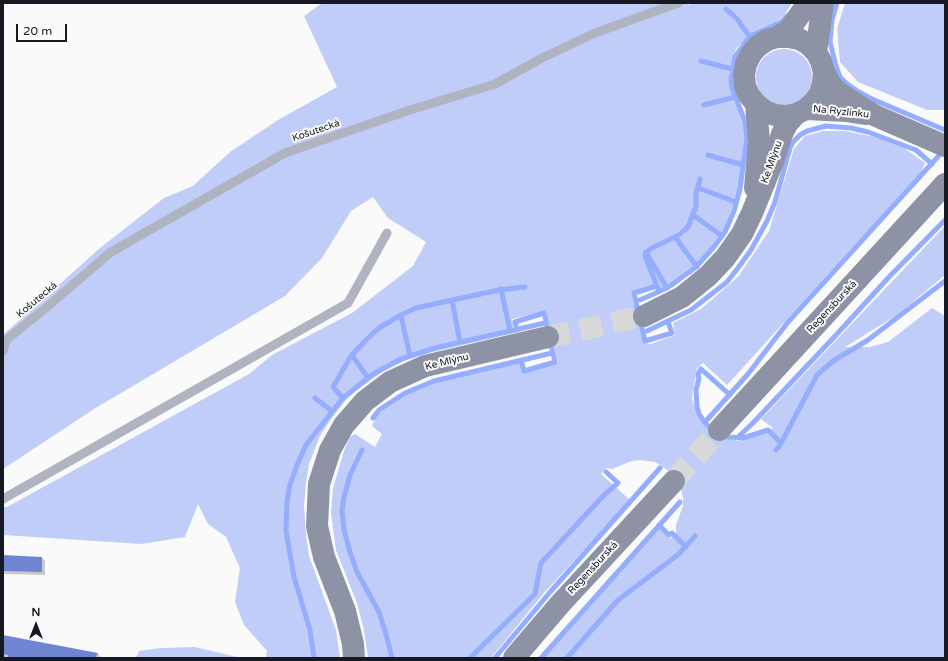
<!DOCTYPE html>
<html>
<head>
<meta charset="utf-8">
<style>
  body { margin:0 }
  #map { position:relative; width:948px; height:661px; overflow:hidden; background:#fafafa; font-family:"Varela Round",sans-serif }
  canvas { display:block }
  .frame { position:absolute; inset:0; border:4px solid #161922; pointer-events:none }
  .north { position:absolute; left:16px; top:605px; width:40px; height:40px; -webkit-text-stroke:3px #fafafa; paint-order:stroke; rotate:0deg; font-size:11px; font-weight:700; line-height:16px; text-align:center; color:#161922 }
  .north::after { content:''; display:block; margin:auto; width:14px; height:18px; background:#161922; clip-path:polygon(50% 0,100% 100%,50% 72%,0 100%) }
  .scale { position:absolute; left:16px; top:24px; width:51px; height:18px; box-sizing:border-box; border:2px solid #161922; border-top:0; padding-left:5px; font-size:12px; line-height:14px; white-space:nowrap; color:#161922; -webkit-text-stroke:3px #fafafa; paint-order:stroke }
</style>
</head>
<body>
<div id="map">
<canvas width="948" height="661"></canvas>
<div class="frame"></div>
<div class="north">N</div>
<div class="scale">20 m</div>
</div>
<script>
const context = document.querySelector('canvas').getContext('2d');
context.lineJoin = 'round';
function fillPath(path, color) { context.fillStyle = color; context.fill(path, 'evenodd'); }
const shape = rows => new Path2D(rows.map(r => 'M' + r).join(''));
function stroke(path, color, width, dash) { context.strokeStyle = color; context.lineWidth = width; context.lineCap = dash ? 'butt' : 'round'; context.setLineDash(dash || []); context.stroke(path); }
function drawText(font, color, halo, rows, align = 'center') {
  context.font = font + ' "Varela Round",sans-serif'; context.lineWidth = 4; context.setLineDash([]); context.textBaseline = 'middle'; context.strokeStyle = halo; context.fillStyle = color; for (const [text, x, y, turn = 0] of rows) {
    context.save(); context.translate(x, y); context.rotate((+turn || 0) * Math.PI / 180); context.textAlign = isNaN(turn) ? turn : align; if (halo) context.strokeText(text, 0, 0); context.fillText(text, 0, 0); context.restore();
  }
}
fillPath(shape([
  [322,3,688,3,688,5,695,3,792,3,785,14,777,21,752,32,736,49,732,61,729,73,730,90,740,114,745,138,738,191,727,223,718,240,706,254,693,268,661,289,658,284,633,292,645,343,651,344,675,335,673,323,701,309,738,277,769,231,794,149,805,136,823,131,845,131,875,137,904,148,925,163,921,172,727,385,703,363,697,368,692,398,697,416,701,421,712,433,720,437,739,441,765,433,773,428,761,419,945,226,945,275,897,315,845,347,870,347,888,342,932,308,945,316,945,658,544,658,592,602,659,528,670,539,676,534,676,525,683,506,683,497,679,484,670,472,660,465,655,462,639,460,629,462,612,469,606,468,601,474,630,500,544,593,491,658,368,658,364,630,357,603,336,550,331,513,333,488,344,451,350,437,355,434,375,447,382,434,372,426,377,415,386,408,409,393,434,382,455,378,521,362,523,372,558,363,546,311,512,319,514,333,415,356,385,370,353,393,345,401,331,419,320,436,309,464,306,483,304,506,306,535,309,556,336,630,340,658,266,658,267,651,244,625,235,602,240,568,226,537,208,524,198,504,185,537,142,544,3,535,3,507,7,507,249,374,272,355,352,313,413,266,426,242,388,218,373,197,351,211,322,258,285,296,94,409,3,469,3,335,100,248,164,198,193,186,230,152,278,120,337,87,304,16],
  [845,3,945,3,945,110,927,110,858,82,840,62,837,29],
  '756 77a28 28 0 1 1 56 0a28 28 0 1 1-56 0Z',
  [195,647,241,658,136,658,139,651,161,648]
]), '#bfcdf8');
fillPath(shape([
  [3,556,42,558,45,561,45,575,3,574],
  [3,636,98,654,102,658,3,658]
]), '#0003');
stroke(shape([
  [837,3,832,20,830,42,836,66,840,77,846,83,857,91,872,99,945,130],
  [726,9,737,19,750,37],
  [701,61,732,69],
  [704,105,735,97],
  [708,155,743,165],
  [698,188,736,202],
  [693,215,722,236],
  [675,237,697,267],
  [646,252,667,288],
  [657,286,634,293,645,341,672,333,668,322],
  [501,289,510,331],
  [659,291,645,256,645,254,650,249,679,235,688,227,696,206,696,193,700,179],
  [452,300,460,342],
  [640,300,667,288,695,268,713,248,725,232,734,211,740,189,747,138,744,119,732,88,731,79,735,57,747,40,752,35,781,22,787,16],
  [401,316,410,356],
  [517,330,515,322,544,313,549,333],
  [647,331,691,310,727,282,738,268,751,250,767,221,775,202,790,148,793,142,800,135,807,131,826,126,838,127,851,128,868,132,916,150,932,164],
  [352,355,368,378],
  [521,360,524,371,555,362,550,341],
  [315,398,332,411],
  [343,398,333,387,351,356,365,341,379,328,399,316,416,308,499,290,525,287],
  [373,418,379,410,405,393,434,381,552,353],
  [706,421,748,374,788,322,944,150],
  [714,431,705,423,699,414,697,407,696,390,699,379,698,374,701,369,730,395],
  [721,435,729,437,743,438,768,430,781,443],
  [740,435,752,424,837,334,889,277,945,220],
  [362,450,350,475,344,497,342,510,344,530,350,552,357,572,379,612,386,634,392,658],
  [776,450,780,445,788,430,817,375,833,361,868,340,945,281],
  [659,525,669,535,672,533,686,547],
  [314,658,310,630,294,577,286,531,287,504,289,488,297,465,306,445,343,398,373,374,401,359,435,348,545,323],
  [470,658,535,594,541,563,604,495,618,483,606,472],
  [495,658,551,591,660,468],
  [541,658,680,502],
  [567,658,618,600,679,554,695,536]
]), '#95adfe', 5);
fillPath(shape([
  [3,555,42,557,42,572,3,571],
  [3,635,29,640,98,653,95,658,8,658,8,655,3,654]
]), '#6f85d2');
stroke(shape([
  [548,337,644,316],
  [674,481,719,430]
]), '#d8d8da', 22, [22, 11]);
stroke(shape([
  [3,351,6,340,47,307,111,252,285,153,410,110,495,84,542,58,595,33,678,3],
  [3,499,348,303,387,233]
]), '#b0b4c0', 9);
stroke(shape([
  [777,37,789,30,808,3],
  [816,52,823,3],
  [824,72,831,85,838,92,859,106,876,116,945,146],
  [806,109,847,111,867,114],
  [755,188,759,142,756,104],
  [644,316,682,297,708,276,725,258,742,234,752,213,774,159,782,134,787,124,796,114,806,109,814,102,820,93,823,83,824,72,821,61,816,52,808,44,799,39,788,37,777,37,767,40,758,46,751,54,746,64,744,75,745,86,749,95,756,104,765,111,775,115,786,116,796,114],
  [719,430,945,184],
  [354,658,353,644,345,611,324,557,317,526,319,484,330,450,344,425,365,401,390,382,425,366,548,337],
  [514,658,561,603,674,481]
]), '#8d93a4', 22);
drawText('10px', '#161922', '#fafafa', [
  ["Na Ryzlinku",841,112,6],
  ["Košutecká",316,131,-19],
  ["Ke Mlýnu",772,162,-70],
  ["Košutecká",37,300,-40],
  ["Regensburská",832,307,-47],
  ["Ke Mlýnu",447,362,-14],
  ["Regensburská",593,568,-47]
]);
</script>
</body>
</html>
